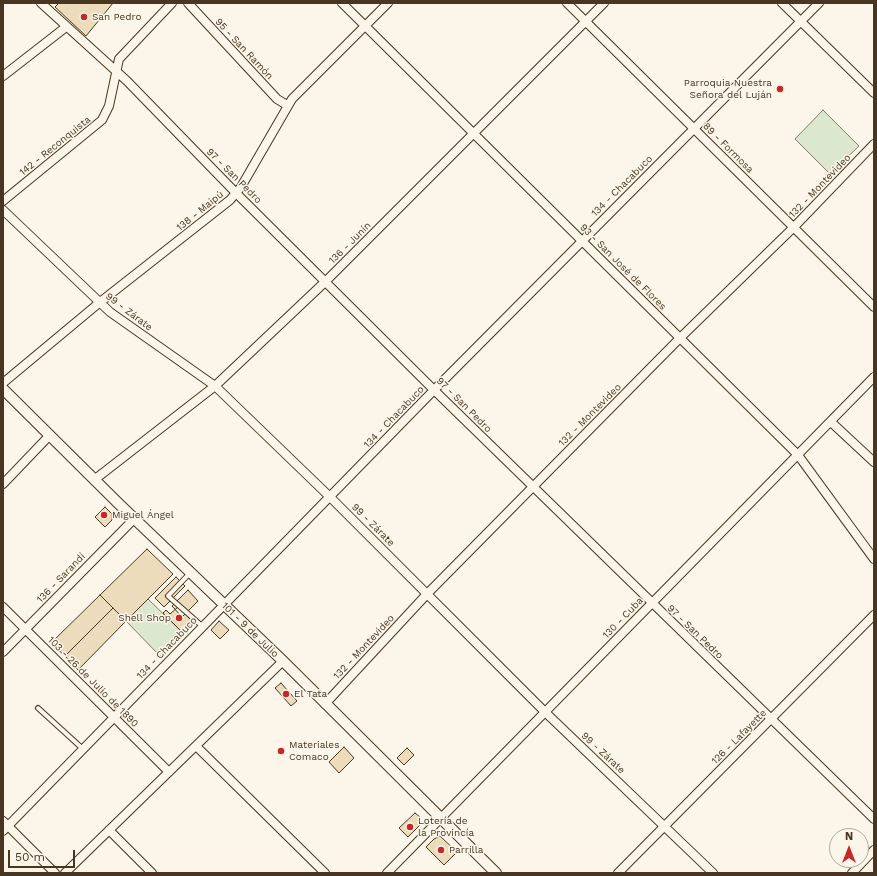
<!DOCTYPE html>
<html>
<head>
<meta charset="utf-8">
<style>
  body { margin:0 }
  #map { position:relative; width:877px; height:876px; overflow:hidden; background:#fbf6e9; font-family:"Work Sans",sans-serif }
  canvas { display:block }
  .frame { position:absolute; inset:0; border:4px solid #4a3520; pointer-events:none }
  .north { position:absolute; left:829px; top:828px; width:40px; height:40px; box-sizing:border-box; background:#fbf6e9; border:1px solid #b4a999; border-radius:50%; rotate:0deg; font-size:11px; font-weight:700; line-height:16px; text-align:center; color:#4a3520 }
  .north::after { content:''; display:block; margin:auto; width:14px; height:18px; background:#c62828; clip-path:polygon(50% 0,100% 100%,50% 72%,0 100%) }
  .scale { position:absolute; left:8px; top:850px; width:67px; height:18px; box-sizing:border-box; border:2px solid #4a3520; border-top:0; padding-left:5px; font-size:12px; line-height:14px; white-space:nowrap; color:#4a3520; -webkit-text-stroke:3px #fbf6e9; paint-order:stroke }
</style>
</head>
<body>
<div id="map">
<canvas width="877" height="876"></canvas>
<div class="frame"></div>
<div class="north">N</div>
<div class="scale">50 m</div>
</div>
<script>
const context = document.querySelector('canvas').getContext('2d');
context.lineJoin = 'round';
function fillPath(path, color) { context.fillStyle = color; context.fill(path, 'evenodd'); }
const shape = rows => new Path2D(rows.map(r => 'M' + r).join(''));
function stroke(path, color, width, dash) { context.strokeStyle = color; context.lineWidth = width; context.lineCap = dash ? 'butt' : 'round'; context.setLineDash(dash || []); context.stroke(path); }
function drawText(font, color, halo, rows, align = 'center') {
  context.font = font + ' "Work Sans",sans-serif'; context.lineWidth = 3; context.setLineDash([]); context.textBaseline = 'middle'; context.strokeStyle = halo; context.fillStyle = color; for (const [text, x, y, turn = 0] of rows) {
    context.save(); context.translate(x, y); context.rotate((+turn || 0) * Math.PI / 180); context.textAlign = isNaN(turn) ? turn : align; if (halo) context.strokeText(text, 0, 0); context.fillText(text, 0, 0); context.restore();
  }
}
const green = shape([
  [823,110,859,146,830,174,795,139,823,110],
  [148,599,183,633,160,656,126,621,148,599]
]);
fillPath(green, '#dce7d0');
stroke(green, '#887966', 1);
const building = shape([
  [59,3,113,3,86,36,55,7,59,3],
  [105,507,112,514,112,520,105,527,95,517,105,507],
  [147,549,173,574,126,621,100,595,147,549],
  [176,577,185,586,164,607,155,598,176,577],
  [188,590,198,601,182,617,172,606,188,590],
  [100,595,113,608,65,656,51,643,100,595],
  [178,607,193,622,183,633,163,613,166,610,170,614,178,607],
  [113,608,126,621,78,670,65,656,113,608],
  [219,621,229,630,220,639,211,630,219,621],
  [281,683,297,701,291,706,275,688,281,683],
  [344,747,354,758,339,773,329,762,344,747],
  [407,748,414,755,404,765,397,758,407,748],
  [415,813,420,817,420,825,408,837,399,828,415,813],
  [440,836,457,852,444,865,426,847,434,839,440,836]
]);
fillPath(building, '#ecdcbc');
stroke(building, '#4a3520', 1);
const service = shape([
  [190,573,168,596,202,626],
  [38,708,83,749]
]);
const minor = shape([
  [41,3,127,81,236,193,434,390,874,819],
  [188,3,277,99,287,105],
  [342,3,798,455,874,559],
  [567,3,874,307],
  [782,3,874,93],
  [3,76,66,27],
  [3,201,102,120,109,106,119,59,172,3],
  [3,210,110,312,215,386,330,497,545,712,713,873],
  [3,383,99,303,230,200,241,187,292,99,388,3],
  [831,422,874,462],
  [94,480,215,386,326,281,604,3],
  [3,484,49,436],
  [3,607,169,772],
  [3,652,134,519],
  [325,704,427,594,680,338,794,227,874,144],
  [196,746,325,873],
  [3,821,55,873],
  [109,830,152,873],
  [3,831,434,390,819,3],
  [65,873,283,661],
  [387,873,874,377],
  [618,873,874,615],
  [852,873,874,850]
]);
const tertiary = shape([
  [3,389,118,503,283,661,496,873]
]);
stroke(service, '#4a3520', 6);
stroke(minor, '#4a3520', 10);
stroke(tertiary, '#4a3520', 12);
stroke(service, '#fbf6e9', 4);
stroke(minor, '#fbf6e9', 8);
stroke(tertiary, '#fbf6e9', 10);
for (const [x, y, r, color] of [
  [84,17,4,"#c62828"],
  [780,89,4,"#c62828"],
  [104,515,4,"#c62828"],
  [179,618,4,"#c62828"],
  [286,694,4,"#c62828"],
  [281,751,4,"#c62828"],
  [410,827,4,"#c62828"],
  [441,850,4,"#c62828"]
]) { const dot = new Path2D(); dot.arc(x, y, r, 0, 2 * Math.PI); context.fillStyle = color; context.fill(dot); stroke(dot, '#fbf6e9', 1.5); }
drawText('10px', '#4a3520', '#fbf6e9', [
  ["San Pedro",92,17],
  ["Parroquia Nuestra",772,83,"right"],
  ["Señora del Luján",772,95,"right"],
  ["Miguel Ángel",112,515],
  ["Shell Shop",171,618,"right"],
  ["El Tata",294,694],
  ["Materiales",289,745],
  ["Comaco",289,757],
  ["Lotería de",418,821],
  ["la Provincía",418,833],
  ["Parrilla",449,850]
], 'left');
drawText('10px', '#4a3520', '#fbf6e9', [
  ["95 - San Ramón",244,49,47],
  ["142 - Reconquista",55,146,-39],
  ["89 - Formosa",728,148,45],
  ["97 - San Pedro",234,176,45],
  ["134 - Chacabuco",622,186,-45],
  ["132 - Montevideo",820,186,-46],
  ["138 - Maipú",200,211,-39],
  ["136 - Junín",350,243,-45],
  ["93 - San José de Flores",623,267,45],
  ["99 - Zárate",129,312,37],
  ["97 - San Pedro",464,405,45],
  ["132 - Montevideo",590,415,-45],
  ["134 - Chacabuco",394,417,-46],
  ["99 - Zárate",373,525,45],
  ["136 - Sarandí",61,578,-46],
  ["130 - Cuba",623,618,-46],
  ["101 - 9 de Julio",250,630,44],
  ["97 - San Pedro",695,632,44],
  ["132 - Montevideo",364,647,-47],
  ["134 - Chacabuco",167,648,-46],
  ["103 - 26 de Julio de 1890",93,682,45],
  ["126 - Lafayette",739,737,-45],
  ["99 - Zárate",603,753,43]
]);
</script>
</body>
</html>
